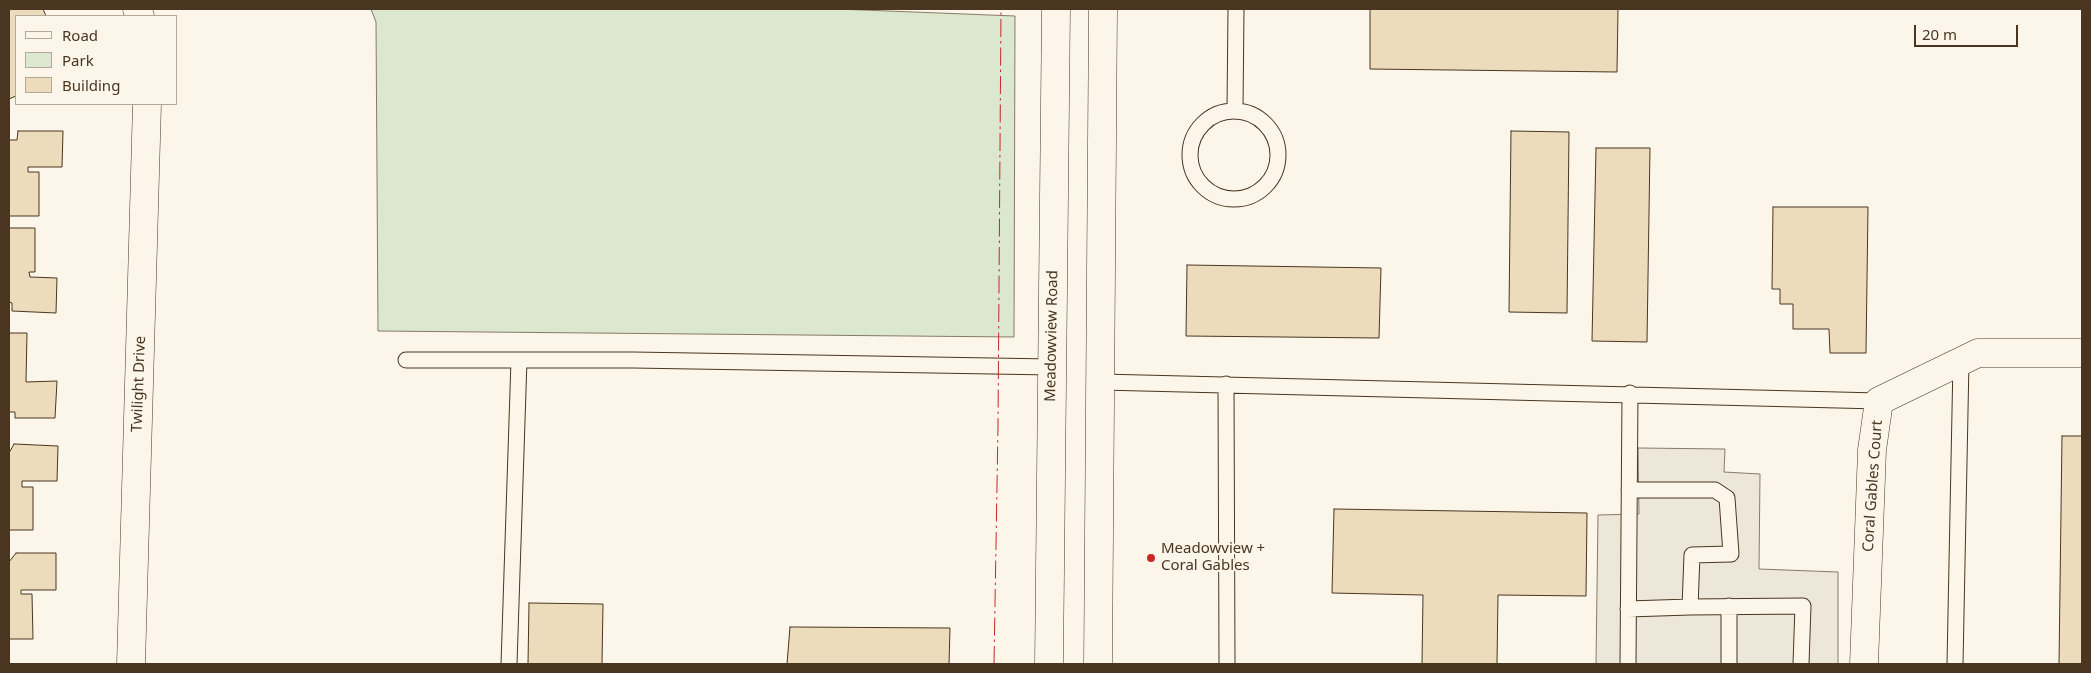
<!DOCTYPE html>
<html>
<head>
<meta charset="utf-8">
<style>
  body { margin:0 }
  #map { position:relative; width:2091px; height:673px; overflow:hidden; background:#fbf6e9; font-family:"Noto Sans",sans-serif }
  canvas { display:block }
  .frame { position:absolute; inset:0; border:10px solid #4a3520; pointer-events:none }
  .legend { position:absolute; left:15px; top:15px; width:162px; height:90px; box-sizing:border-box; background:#fbf6e9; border:1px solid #b4a999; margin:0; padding:6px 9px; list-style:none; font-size:15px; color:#4a3520 }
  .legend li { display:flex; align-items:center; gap:10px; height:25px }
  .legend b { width:25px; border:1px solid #b4a999 }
  .scale { position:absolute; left:1914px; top:25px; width:104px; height:22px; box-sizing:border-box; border:2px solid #4a3520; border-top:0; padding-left:6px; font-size:15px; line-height:18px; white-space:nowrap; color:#4a3520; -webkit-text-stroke:4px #fbf6e9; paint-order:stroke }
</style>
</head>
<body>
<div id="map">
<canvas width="2091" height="673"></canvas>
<div class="frame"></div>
<ul class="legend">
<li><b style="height:6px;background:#fbf6e9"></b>Road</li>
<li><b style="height:14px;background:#dce7d0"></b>Park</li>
<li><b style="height:14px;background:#ecdcbc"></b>Building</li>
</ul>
<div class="scale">20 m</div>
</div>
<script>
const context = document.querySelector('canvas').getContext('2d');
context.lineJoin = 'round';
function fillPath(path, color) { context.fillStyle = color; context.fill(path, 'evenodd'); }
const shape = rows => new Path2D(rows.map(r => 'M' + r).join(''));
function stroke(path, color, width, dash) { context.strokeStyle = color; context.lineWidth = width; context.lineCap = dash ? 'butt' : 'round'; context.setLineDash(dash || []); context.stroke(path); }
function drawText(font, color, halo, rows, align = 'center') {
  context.font = font + ' "Noto Sans",sans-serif'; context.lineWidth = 4; context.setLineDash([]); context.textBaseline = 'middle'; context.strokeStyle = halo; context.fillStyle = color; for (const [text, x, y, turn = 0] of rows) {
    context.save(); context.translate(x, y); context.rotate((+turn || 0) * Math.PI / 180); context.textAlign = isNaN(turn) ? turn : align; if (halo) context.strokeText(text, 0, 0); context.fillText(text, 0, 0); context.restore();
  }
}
const green = shape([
  [371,9,837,9,1015,16,1014,337,378,331,376,22,371,9]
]);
fillPath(green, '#dce7d0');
stroke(green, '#887966', 1);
const parking = shape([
  [1638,448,1725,449,1724,472,1760,474,1759,569,1838,572,1838,664,1596,664,1598,515,1639,514,1638,448]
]);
fillPath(parking, '#ede7d9');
stroke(parking, '#887966', 1);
const building = shape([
  [9,9,43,9,46,16,16,16,16,96,9,99,9,9],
  [1370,9,1618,9,1617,72,1370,69,1370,9],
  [18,131,63,131,62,167,28,167,28,172,39,172,39,216,9,216,9,140,17,140,18,131],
  [1511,131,1569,132,1567,313,1509,312,1511,131],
  [1596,148,1650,148,1647,342,1592,341,1596,148],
  [1773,207,1868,207,1866,353,1830,353,1829,329,1793,329,1793,304,1780,304,1780,289,1772,289,1773,207],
  [9,228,35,228,35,272,29,272,30,277,57,278,56,313,12,311,12,303,9,302,9,228],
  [1187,265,1381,268,1379,338,1186,336,1187,265],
  [9,333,27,333,26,382,57,381,55,418,15,418,15,412,9,412,9,333],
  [2062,436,2082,436,2082,664,2059,664,2062,436],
  [14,444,58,446,57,481,22,481,22,487,33,487,33,530,9,530,9,453,14,444],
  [1334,509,1587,513,1586,596,1498,595,1497,664,1422,664,1423,595,1332,593,1334,509],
  [16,553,56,553,56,590,21,590,21,594,32,594,33,639,9,639,9,562,16,553],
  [529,603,603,604,602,664,528,664,529,603],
  [790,627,950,628,949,664,787,664,790,627]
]);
fillPath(building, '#ecdcbc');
stroke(building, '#4a3520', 1);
const service = shape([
  [1235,109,1236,9],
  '1190 155a44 44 0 1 1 88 0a44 44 0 1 1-88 0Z',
  [406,360,633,360,1052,367],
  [1101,382,1879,401],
  [1226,384,1227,664],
  [1629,490,1715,490,1727,498,1731,554,1692,555,1690,607,1803,606,1801,664],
  [1729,606,1729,664],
  [1628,609,1690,607],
  [509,664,519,360],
  [1628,664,1630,393],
  [1955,664,1961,361]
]);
const minor = shape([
  [137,9,140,16],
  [131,664,147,104],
  [1864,664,1872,450,1879,401,1978,353,2082,353]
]);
const secondary = shape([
  [1049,664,1056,9],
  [1098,664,1103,9]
]);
stroke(service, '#4a3520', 17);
stroke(minor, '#4a3520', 29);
stroke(secondary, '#4a3520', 29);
stroke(service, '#fbf6e9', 15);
stroke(minor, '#fbf6e9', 28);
stroke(secondary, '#fbf6e9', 28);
stroke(shape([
  [994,664,998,426,1001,9]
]), '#c62828', 1, [18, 4, 2.5, 4]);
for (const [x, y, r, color] of [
  [1151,558,5,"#c62828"]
]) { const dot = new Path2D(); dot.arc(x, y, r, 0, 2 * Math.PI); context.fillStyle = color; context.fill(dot); stroke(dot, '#fbf6e9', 2); }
drawText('15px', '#4a3520', '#fbf6e9', [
  ["Meadowview Road",1052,336,-89],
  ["Twilight Drive",139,384,-88],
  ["Coral Gables Court",1873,486,-86]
]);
drawText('15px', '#4a3520', '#fbf6e9', [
  ["Meadowview +",1161,549],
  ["Coral Gables",1161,566]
], 'left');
</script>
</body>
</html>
